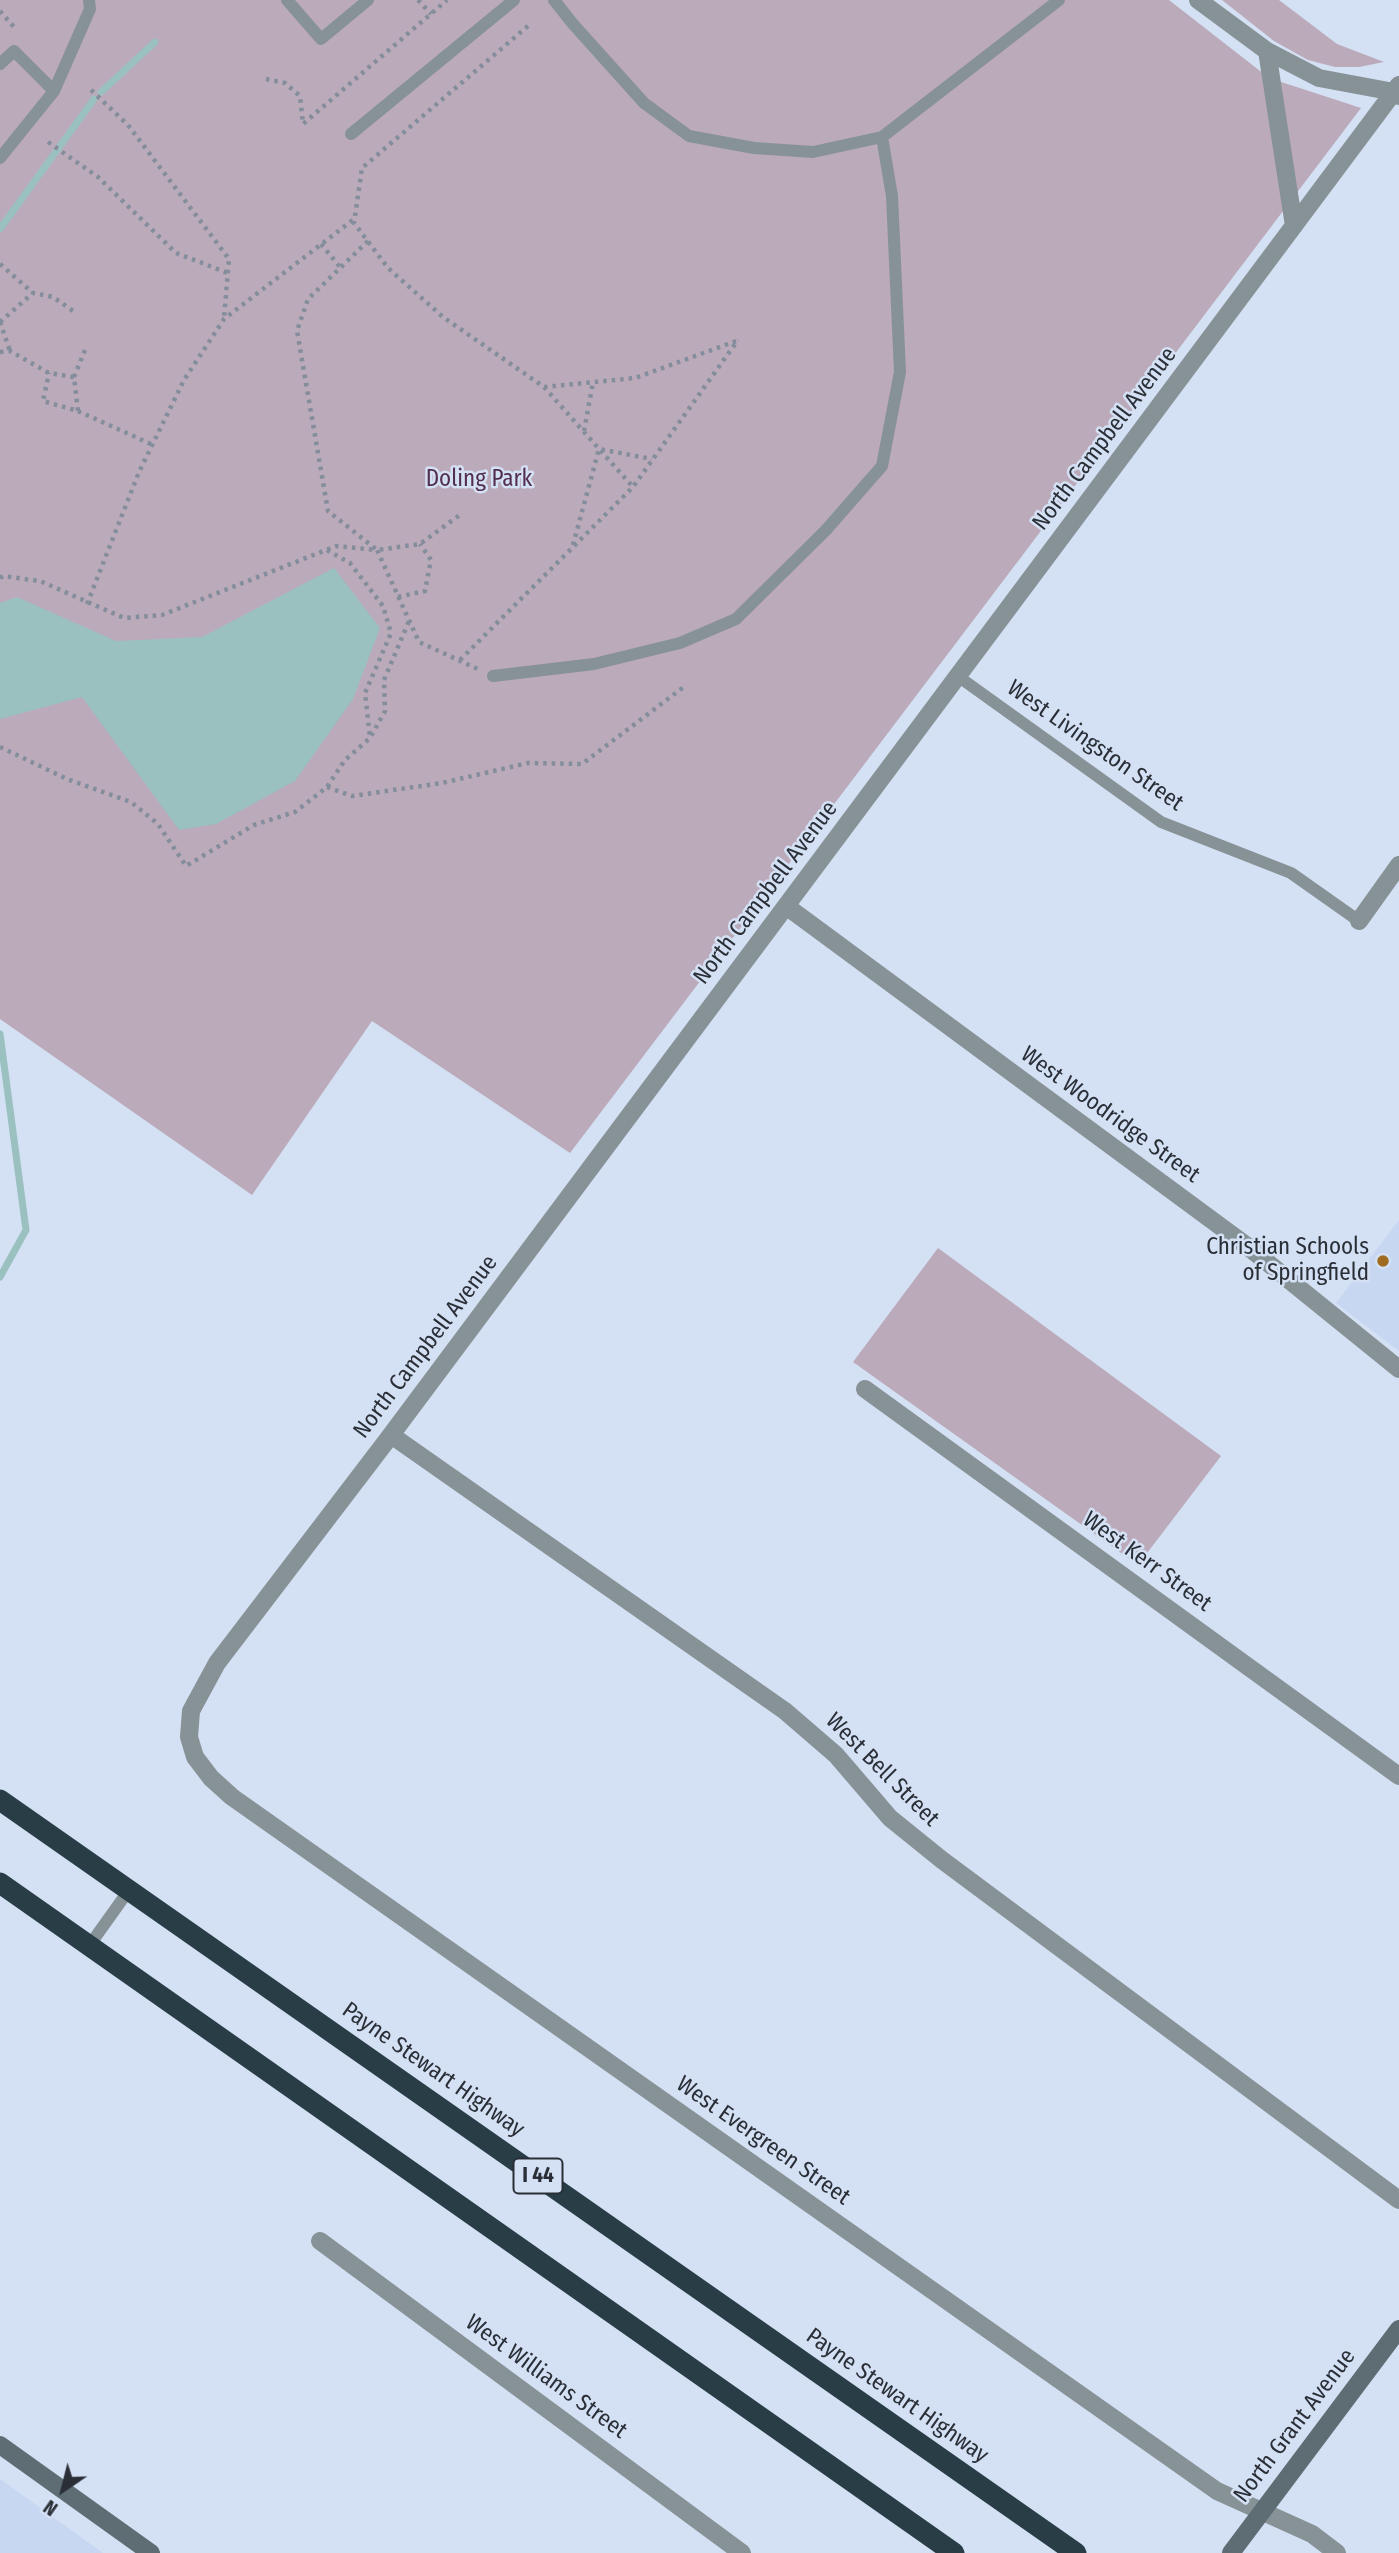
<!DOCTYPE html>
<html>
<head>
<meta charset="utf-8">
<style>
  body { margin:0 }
  #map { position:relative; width:1399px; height:2553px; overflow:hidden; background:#d4e0f4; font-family:"Fira Sans Condensed",sans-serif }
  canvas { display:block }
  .north { position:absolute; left:28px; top:2455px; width:70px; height:70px; -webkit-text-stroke:5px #d4e0f4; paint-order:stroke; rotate:215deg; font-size:19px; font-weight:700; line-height:28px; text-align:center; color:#2a2f37 }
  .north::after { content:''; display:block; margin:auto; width:24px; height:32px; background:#2a2f37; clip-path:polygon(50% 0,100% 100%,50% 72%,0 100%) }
</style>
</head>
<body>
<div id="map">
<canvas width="1399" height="2553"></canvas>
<div class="north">N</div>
</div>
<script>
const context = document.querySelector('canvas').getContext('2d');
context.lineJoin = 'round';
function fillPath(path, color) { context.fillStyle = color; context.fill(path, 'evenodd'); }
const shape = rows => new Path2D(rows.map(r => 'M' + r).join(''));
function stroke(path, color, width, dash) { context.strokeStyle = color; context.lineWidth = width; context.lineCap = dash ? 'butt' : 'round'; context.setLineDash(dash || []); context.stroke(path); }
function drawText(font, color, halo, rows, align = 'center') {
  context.font = font + ' "Fira Sans Condensed",sans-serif'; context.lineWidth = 5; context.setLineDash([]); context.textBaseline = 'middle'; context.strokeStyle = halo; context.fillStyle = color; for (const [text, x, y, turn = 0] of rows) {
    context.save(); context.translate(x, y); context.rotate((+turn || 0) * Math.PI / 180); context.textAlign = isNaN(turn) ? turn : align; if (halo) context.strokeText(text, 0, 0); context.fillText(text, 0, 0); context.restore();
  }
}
fillPath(shape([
  [1399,1220,1399,1351,1336,1303],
  [0,2479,103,2553,0,2553]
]), '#c7d7f2');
fillPath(shape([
  [0,0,1169,0,1269,78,1361,108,570,1153,372,1021,252,1195,0,1019],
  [1222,0,1279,0,1337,44,1384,62,1359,67,1335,67,1308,60,1274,41],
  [938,1248,1221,1456,1138,1565,853,1362]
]), '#bbaab9');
fillPath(shape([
  [334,568,380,628,353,699,295,781,216,824,179,830,82,697,0,719,0,603,17,597,116,641,202,637]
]), '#9ac1bf');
stroke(shape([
  [101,92,155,42],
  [0,229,94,99],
  [0,1034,26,1230,0,1277]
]), '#9ac1bf', 7);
stroke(shape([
  [418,0,431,14],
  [0,11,14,27],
  [528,26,362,168,354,223,388,268,443,317,544,387,635,378,739,340],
  [266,79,285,83,300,96,303,124,447,0],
  [91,90,128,125,229,259,224,318],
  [48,142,98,177,176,253,228,273],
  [368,241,308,299,297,331,328,511,377,550,420,544,461,514],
  [321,244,340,267],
  [0,264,33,293],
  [0,322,33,293,53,297,76,313],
  [0,322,10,351],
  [0,352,10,351,49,373,74,377,78,411,43,401,49,373],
  [74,377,85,350],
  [544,387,633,487],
  [78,411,153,445],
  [584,431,593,382],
  [573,545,599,449,652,459],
  [327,550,350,563,383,606,391,633,365,693,370,737],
  [0,578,3,576,40,581,124,618,162,615,336,546,377,550,419,642,480,670],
  [398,597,425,591,431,560,420,544],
  [87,604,139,472,184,380,224,319,354,219],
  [460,660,633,487,738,340],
  [0,747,67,779,131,802,158,824,186,866,254,825,295,812,327,787,345,760,370,738,385,711,384,680,409,621],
  [327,787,352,796,442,783,528,763,582,764,685,686]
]), '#848d9c', 4.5, [3.5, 5]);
stroke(shape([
  [287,0,321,39,368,0],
  [554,0,573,24,644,103,689,136,754,148,813,152,882,137,1059,0],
  [0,64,14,51,54,91],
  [351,134,514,0],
  [0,158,54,91,90,9,89,0],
  [493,676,594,664,680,643,736,619,826,530,882,466,900,372,892,196,882,137],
  [959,677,1161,822,1291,873,1359,921],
  [89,1946,129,1890]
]), '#879296', 12);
stroke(shape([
  [1198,0,1267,51,1319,78,1394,92,1399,96],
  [1267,51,1294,226],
  [786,906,1247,1246,1399,1369],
  [1359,921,1399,865],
  [865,1389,1399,1776],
  [391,1435,785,1711,836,1755,890,1818,942,1860,1399,2200],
  [320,2241,742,2553],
  [1337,2553,1312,2534,1217,2491,232,1797,211,1778,195,1757,189,1737,191,1711,217,1663,391,1435,1399,85]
]), '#879296', 18);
stroke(shape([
  [0,2445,151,2553],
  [1231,2553,1399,2329]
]), '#5e6d74', 18);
stroke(shape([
  [0,1800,1076,2553],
  [0,1883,954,2553]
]), '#283d46', 21);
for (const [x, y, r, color] of [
  [1383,1261,7,"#9f6c22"]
]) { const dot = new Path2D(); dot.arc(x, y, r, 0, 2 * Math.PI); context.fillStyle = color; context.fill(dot); stroke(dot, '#d4e0f4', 2.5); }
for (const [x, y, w] of [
  [538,2176,49]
]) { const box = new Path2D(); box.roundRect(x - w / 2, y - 17.5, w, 35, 5); context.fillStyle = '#d4e0f4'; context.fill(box); stroke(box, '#2a2f37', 2); }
drawText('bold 21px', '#2a2f37', null, [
  ["I 44",538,2176]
]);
drawText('23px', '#2a2f37', '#d4e0f4', [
  ["North Campbell Avenue",1105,439,-53],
  ["West Livingston Street",1095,746,35],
  ["North Campbell Avenue",766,893,-53],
  ["West Woodridge Street",1110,1115,36],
  ["North Campbell Avenue",426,1347,-53],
  ["West Kerr Street",1147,1562,36],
  ["West Bell Street",882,1770,45],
  ["Payne Stewart Highway",433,2070,35],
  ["West Evergreen Street",763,2141,35],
  ["West Williams Street",546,2377,36],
  ["Payne Stewart Highway",897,2396,35],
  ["North Grant Avenue",1295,2426,-53]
]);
drawText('23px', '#522e4f', '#d4e0f4', [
  ["Doling Park",479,480]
]);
drawText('23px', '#2a2f37', '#d4e0f4', [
  ["Christian Schools",1369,1248],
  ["of Springfield",1369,1274]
], 'right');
</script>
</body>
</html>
